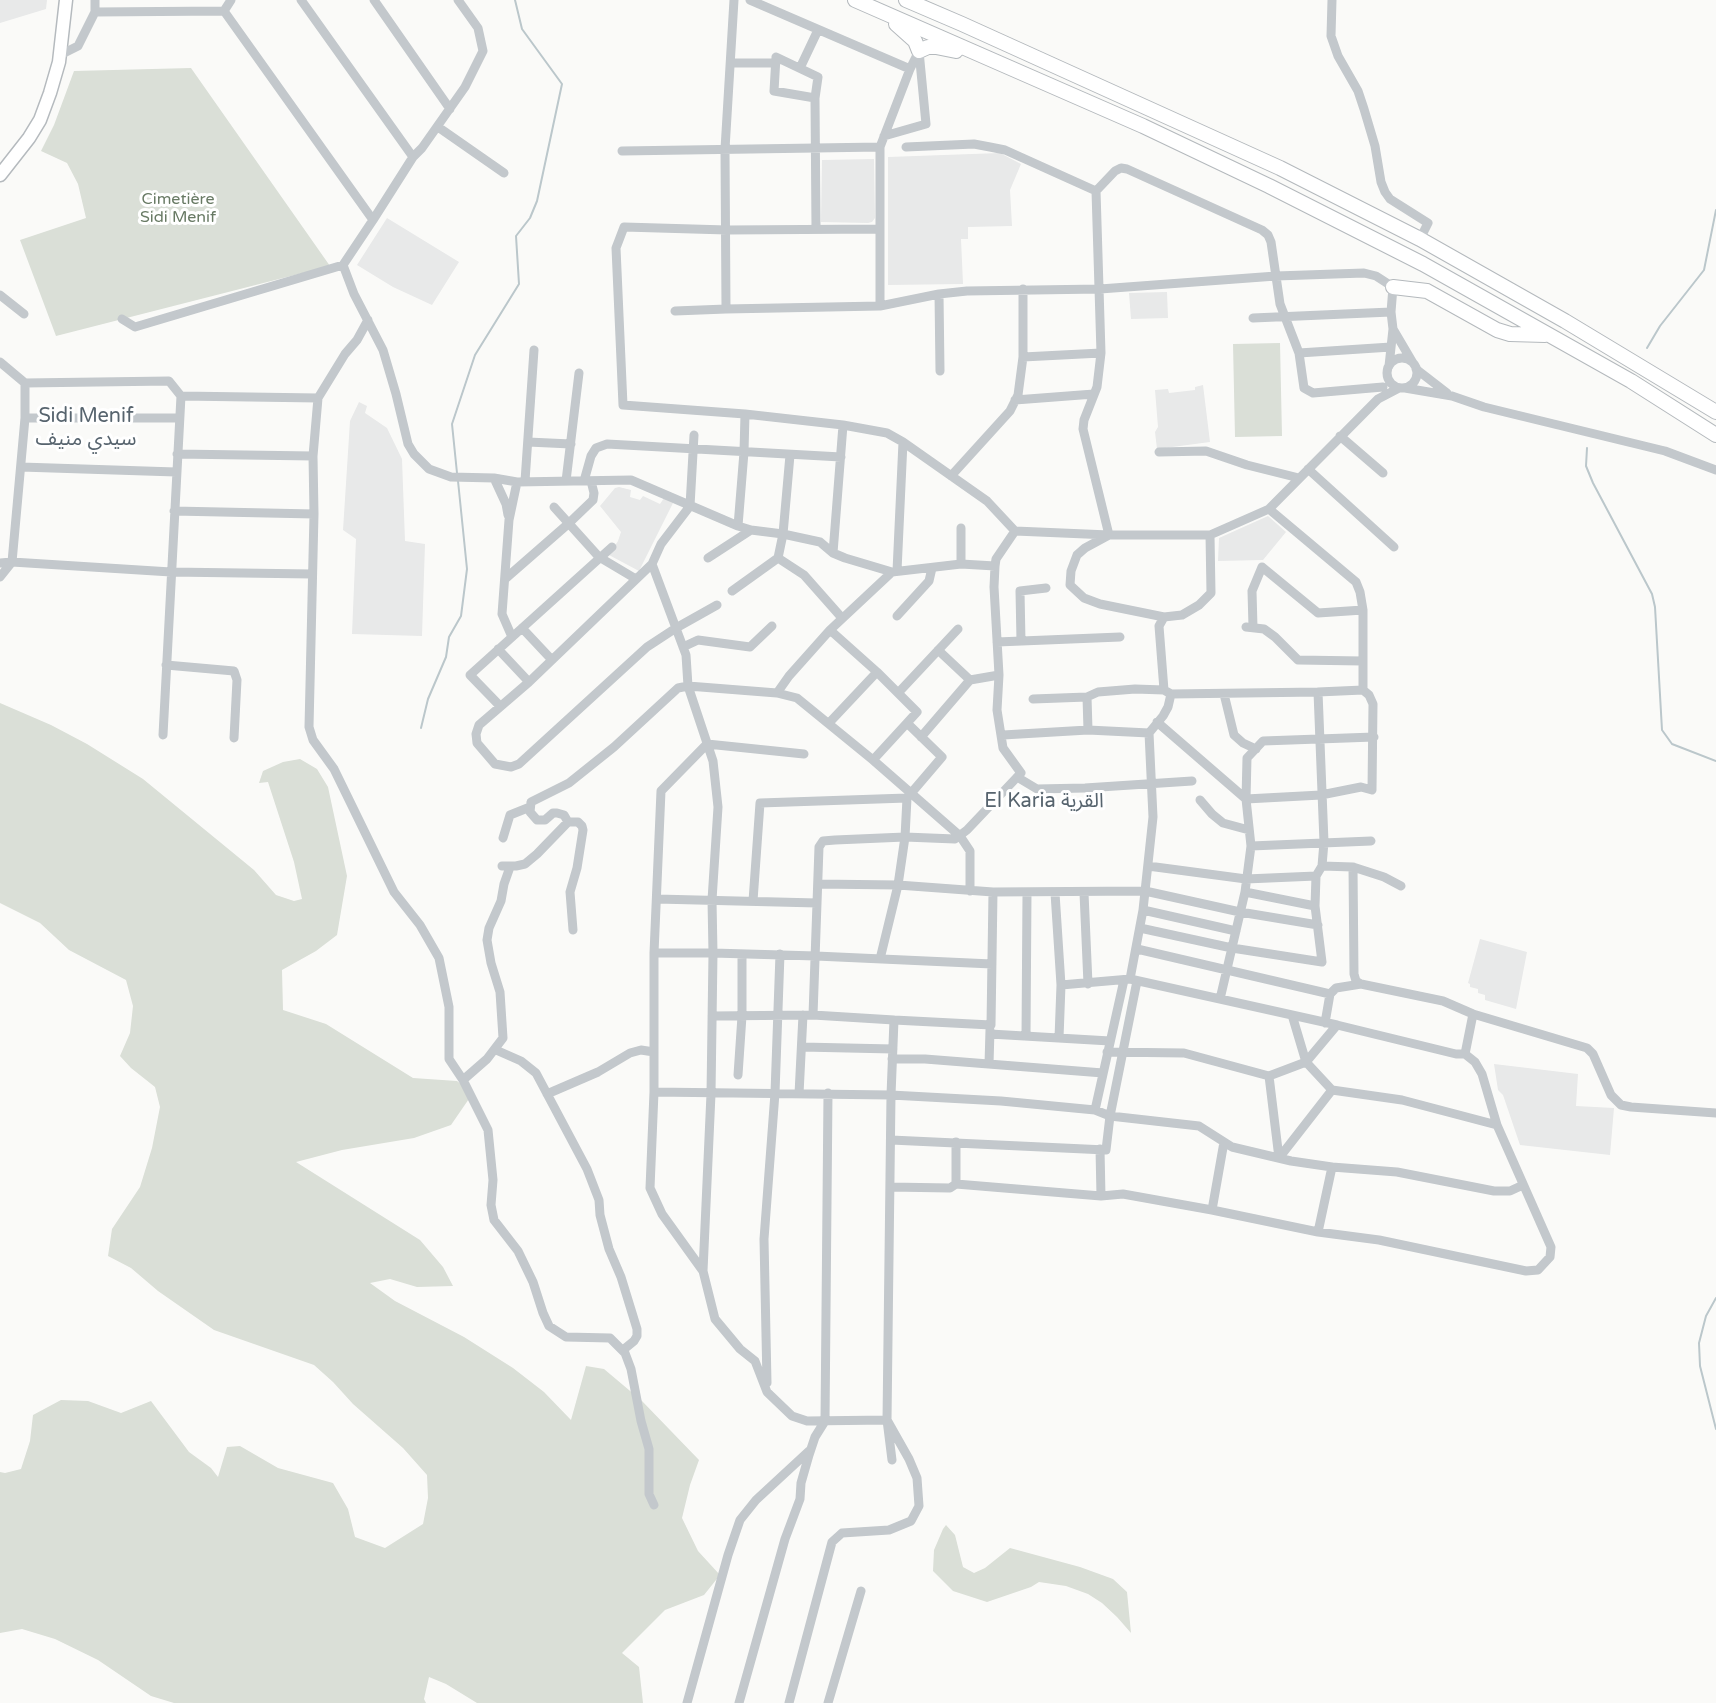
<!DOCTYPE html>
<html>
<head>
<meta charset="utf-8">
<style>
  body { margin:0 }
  canvas { display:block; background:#fafaf8 }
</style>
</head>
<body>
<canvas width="1716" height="1703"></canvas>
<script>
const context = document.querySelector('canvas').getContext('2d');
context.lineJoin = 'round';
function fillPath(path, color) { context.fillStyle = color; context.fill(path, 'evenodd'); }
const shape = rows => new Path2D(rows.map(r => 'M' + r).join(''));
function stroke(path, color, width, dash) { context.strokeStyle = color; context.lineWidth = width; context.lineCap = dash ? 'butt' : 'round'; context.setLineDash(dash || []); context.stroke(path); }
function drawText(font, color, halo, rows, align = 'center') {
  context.font = font + ' "Varela Round","Noto Sans Arabic",sans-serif'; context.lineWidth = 6; context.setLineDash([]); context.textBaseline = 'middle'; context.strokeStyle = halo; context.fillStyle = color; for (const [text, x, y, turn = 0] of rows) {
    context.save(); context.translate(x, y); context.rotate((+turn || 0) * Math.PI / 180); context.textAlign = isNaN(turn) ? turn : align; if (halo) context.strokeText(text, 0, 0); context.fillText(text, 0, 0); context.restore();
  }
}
fillPath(shape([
  [0,0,47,0,46,9,0,23],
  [1000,153,1021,164,1010,190,1012,226,968,227,968,239,961,239,963,284,888,285,888,157],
  [874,159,875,218,872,222,868,223,821,222,822,160],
  [387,218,459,262,432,305,393,287,357,265],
  [1167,292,1168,318,1131,319,1129,293],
  [1203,385,1210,442,1157,449,1155,432,1158,427,1155,390,1168,389,1169,393,1195,390,1195,387],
  [359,402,367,406,365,413,387,428,402,459,405,541,425,544,422,636,352,634,356,539,343,530,350,421],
  [619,487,631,490,630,497,640,500,643,496,660,504,664,498,673,503,639,571,609,555,618,541,621,532,600,506,615,488],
  [1268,516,1286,532,1263,560,1218,561,1219,538],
  [1480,939,1527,952,1516,1009,1485,1000,1485,995,1478,993,1478,989,1470,987,1470,984,1468,983],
  [1494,1064,1578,1074,1576,1106,1614,1108,1610,1155,1520,1145,1503,1095,1498,1090]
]), '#e8e9e9');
fillPath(shape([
  [191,68,330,266,56,336,20,240,86,218,78,184,67,163,41,151,54,125,74,71],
  [1280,343,1282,436,1235,437,1233,344],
  [0,703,51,725,87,744,143,779,254,870,276,895,294,901,302,899,294,862,268,782,259,783,263,771,283,762,300,759,317,769,328,787,347,876,337,935,316,951,282,970,283,1010,326,1024,413,1078,457,1081,473,1093,451,1125,414,1138,342,1150,296,1162,420,1240,443,1267,453,1286,417,1287,390,1279,370,1283,395,1301,464,1337,513,1368,544,1392,571,1420,586,1366,604,1369,642,1401,699,1460,690,1485,682,1518,698,1551,720,1575,704,1595,665,1610,622,1653,639,1667,643,1703,477,1703,446,1684,429,1677,424,1699,426,1703,174,1703,151,1696,98,1660,55,1639,22,1629,0,1633,0,1472,5,1473,21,1469,30,1441,33,1415,61,1400,88,1401,121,1413,151,1401,189,1452,211,1468,218,1477,227,1447,240,1446,278,1468,333,1483,348,1509,355,1537,385,1548,423,1524,428,1498,427,1475,403,1448,353,1404,333,1382,314,1365,214,1330,158,1291,131,1268,108,1256,112,1229,140,1187,152,1148,160,1107,155,1087,131,1068,120,1056,130,1033,133,1006,126,980,69,950,40,923,0,903],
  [946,1525,955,1535,963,1567,974,1573,985,1568,1010,1548,1080,1567,1113,1579,1127,1592,1131,1633,1117,1617,1102,1603,1088,1594,1066,1586,1039,1582,1031,1587,987,1602,953,1591,933,1571,934,1550,943,1529]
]), '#dadfd7');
stroke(shape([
  [1647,348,1660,326,1704,270,1716,210],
  [1587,448,1586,466,1593,483,1652,594,1655,607,1662,730,1672,744,1716,761],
  [457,473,452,424,475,355,519,284,516,236,530,218,537,201,562,84,522,29,515,0],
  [421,728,428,699,446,657,449,637,461,616,467,569,458,481],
  [1716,1298,1706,1316,1699,1343,1700,1366,1716,1429]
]), '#bbc7cb', 2);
const major = shape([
  [0,175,29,138,40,120,50,93,59,62,66,0]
]);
const highway = shape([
  [855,0,1143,126,1269,186,1423,264,1631,381,1716,435],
  [906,0,962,24,1280,168,1420,239,1565,321,1716,412],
  [896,24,915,41,919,51,928,47,936,47,956,51],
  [1393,287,1427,291,1497,330,1510,334,1545,335]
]);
stroke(major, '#b5babe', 15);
stroke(highway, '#b4b9bd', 16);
stroke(shape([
  [95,0,95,12],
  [301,0,413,157],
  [374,0,450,109],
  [734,0,725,149,726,309,880,306],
  [750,0,910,69],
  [1332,0,1331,36,1338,56,1358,91,1364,109,1375,146,1381,182,1385,192,1390,199,1428,223,1420,239],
  [224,11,231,0],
  [919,51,910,69,880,147,880,306,939,294,967,291,1100,289,1276,276,1364,273,1376,276,1393,287,1391,312,1393,329,1389,366],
  [60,55,78,46,95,12,224,11,373,220,343,265,354,294,383,350,396,394,408,444,414,454,429,469,451,477,494,478,517,482,631,480,738,526,751,530,783,534,820,542,833,553,845,558,892,572,961,564,995,566,996,559,1015,531,1109,535,1210,535,1269,509,1378,399,1399,388],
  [776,57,818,77,815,98,774,91,776,57],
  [731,63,776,63],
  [800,68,818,30],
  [815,98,816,229],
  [438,127,504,173],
  [884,136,926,124,919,51],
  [906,147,974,144,990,147,1005,150,1096,191,1115,171,1121,168,1127,169,1262,230,1268,235,1271,242,1280,304,1299,353,1304,388,1313,393,1383,387],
  [622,151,880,147],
  [1096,191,1101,353],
  [373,220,413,157,422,148,465,87,483,51,478,28,458,0],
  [880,229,727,230,624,227,616,248,623,405,745,414,843,425,887,433,903,442,987,501,1015,531],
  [939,294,940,371],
  [0,295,24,314],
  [675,311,726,309],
  [1253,318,1391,312],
  [122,319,135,327,343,265],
  [368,320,357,340,345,354,318,398,313,456,314,514,309,727,313,740,334,769,394,892,420,925,439,958,449,1007,449,1059,463,1080,488,1130,493,1180,491,1205,494,1220,518,1251,533,1282,543,1313,549,1326,566,1337,610,1338,625,1353,631,1369,641,1421,649,1449,649,1494,654,1505],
  [1393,329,1413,363],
  [1299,353,1391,347],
  [1023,357,1101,353,1097,387,1084,420,1083,429,1109,535,1085,548,1077,555,1071,571,1070,585,1084,598,1100,604,1164,617],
  '1387 373a15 15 0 1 1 30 0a15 15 0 1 1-30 0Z',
  [0,362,25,383,169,381,181,396,318,398],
  [1416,369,1447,393],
  [1405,388,1452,396,1484,407,1665,451,1716,470],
  [1015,400,1094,394],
  [25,418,179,418],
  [694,435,690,506,661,544,652,564,686,655,688,686,713,761,718,807,712,900,713,953,711,1094,703,1271],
  [1340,436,1383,473],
  [528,442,571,444],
  [1159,452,1206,451,1247,465,1299,478],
  [177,454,313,456],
  [790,455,783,534,778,558,804,575,842,618],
  [21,467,176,472],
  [1308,469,1394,547],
  [951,476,1010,411,1018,395,1023,357,1023,289],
  [494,478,506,504,508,515],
  [525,481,534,350],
  [566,481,579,373],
  [584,481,591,456,596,448,607,444,841,457],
  [554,507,599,557,636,579],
  [1269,509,1356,582,1360,592,1363,610,1363,690,1318,692],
  [174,511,314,514],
  [738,526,744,452,745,414],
  [961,528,961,564],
  [833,553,843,425],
  [708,558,751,530],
  [0,563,12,562,171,572,312,574],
  [652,564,529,682,479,725,476,734,477,743,495,764,511,767,519,764,647,647,676,628,717,605],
  [897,571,903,442],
  [0,577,12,562,25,418,25,383],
  [505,579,568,524,593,500,594,493,591,481],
  [732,591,778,558],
  [897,616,929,581,932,568],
  [1246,627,1264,629,1275,637,1298,660,1362,661],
  [1253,627,1252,591,1262,567,1318,613,1363,610],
  [522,628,552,660],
  [512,637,502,614,509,520,517,482],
  [1021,641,1020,591,1046,588],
  [997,642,1120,637],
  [683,647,698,640,750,647,772,626],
  [498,649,529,682],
  [938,650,970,680,999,675],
  [166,665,234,671,237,680,234,738],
  [877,672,917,712,907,723],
  [899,692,958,629],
  [777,693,789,676,830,630,892,572],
  [1224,694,1234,735,1243,743,1256,749],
  [1087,697,1098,692,1135,689,1164,690],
  [1033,699,1087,697,1088,730],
  [500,706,470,675,612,547],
  [1157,722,1246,799,1321,795,1361,787,1372,790,1373,704,1369,695,1363,690],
  [829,723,877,672,830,630],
  [163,735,181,396],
  [1003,735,1088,730,1149,733],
  [921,737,970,680],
  [873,760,907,723,942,757,907,798,905,837,898,885,993,892,1145,891,1240,912,1318,925],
  [1017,777,1037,789,1085,788,1192,781],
  [1200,800,1212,814,1223,823,1249,830],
  [568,822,578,822,582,826,583,830,577,868,570,892,573,930],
  [503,838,510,815,530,807],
  [1251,846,1371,841],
  [502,866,516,866,525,864,537,854,568,822,564,815,557,813,553,813,545,820,537,820,530,812,531,802,569,783,614,747,678,688,688,686,777,693,797,698,873,760,960,836,970,851,970,891],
  [1148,866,1246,879,1316,876],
  [1322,866,1353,867,1354,974,1356,981,1361,984,1443,1001,1473,1014,1587,1048,1593,1054,1611,1095,1621,1105,1631,1107,1716,1113],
  [1353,867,1384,877,1401,886],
  [818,884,898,885,880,959],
  [1245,892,1315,906],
  [1055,893,1061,985,1059,1038],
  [1084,893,1088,984],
  [657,899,817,903],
  [753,901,760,803,907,798],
  [1143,910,1236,931],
  [1140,928,1232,948,1322,962,1315,906,1316,876,1322,866,1324,842,1318,692,1171,694],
  [1137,949,1330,994,1336,988,1361,984],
  [654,953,713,953,816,956,992,964],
  [1130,979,1143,910,1153,817,1149,733,1163,716,1168,707,1171,694,1164,690,1159,626,1164,617,1182,615,1199,605,1211,593,1210,535],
  [1061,985,1130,979,1337,1025],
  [1220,999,1245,892,1251,846,1246,799,1247,758,1263,741,1374,737],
  [1292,1015,1306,1062],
  [712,1016,813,1015],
  [894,1020,991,1025,993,892],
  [1325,1023,1330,994],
  [990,1034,1110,1041],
  [1026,1036,1027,893],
  [802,1047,893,1049],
  [496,1050,521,1061,536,1073,587,1169,599,1200,600,1215,609,1249,621,1277,637,1329,637,1336,634,1341,623,1350],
  [1107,1052,1184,1053,1269,1076,1306,1062,1332,1090,1402,1100,1497,1125],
  [892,1059,925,1059,1103,1073],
  [1306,1062,1337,1025,1456,1054,1465,1054],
  [989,1064,990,1030],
  [738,1075,742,1016,742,954],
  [1269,1076,1279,1158],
  [463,1080,487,1059,503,1038,500,992,491,963,487,940,489,928,501,901,504,884,510,867],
  [654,1092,891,1095,1001,1101,1095,1110,1110,1116,1199,1126,1232,1147,1291,1161,1332,1167,1397,1172,1494,1191,1510,1191,1523,1185],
  [547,1094,598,1072,630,1053,641,1050,654,1052],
  [799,1094,803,1015],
  [1095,1110,1124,980],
  [891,1140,1106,1150,1110,1116,1137,981],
  [956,1142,956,1184,1101,1196,1123,1194,1212,1210],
  [1224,1142,1212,1210,1318,1232,1379,1240,1526,1271,1538,1270,1550,1257,1551,1247,1497,1125,1482,1074,1475,1062,1465,1054,1473,1014],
  [1100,1149,1101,1196],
  [1279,1158,1332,1090],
  [890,1187,950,1188,956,1184],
  [1318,1232,1332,1167],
  [767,1383,764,1239,775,1093,780,954],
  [892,1460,887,1420,891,1095,894,1020,813,1015,819,847,823,841,835,840,905,837,955,839,967,830,1021,773,1003,748,997,710,999,675,994,587,995,566],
  [687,1703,728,1555,740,1520,756,1500,809,1451],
  [739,1703,785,1539,800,1499,801,1483,809,1455,815,1437,825,1421,828,1093],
  [789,1703,832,1542,842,1533,889,1530,911,1521,919,1506,917,1478,909,1459,887,1420,807,1421,792,1416,767,1392,755,1361,740,1349,715,1319,703,1271,662,1214,650,1188,654,1092,654,953,661,791,707,744,804,754],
  [828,1703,861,1591]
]), '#c3c8cc', 9);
stroke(major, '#fff', 12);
stroke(highway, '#fff', 14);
drawText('16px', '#687a64', '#fff', [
  ["Cimetière",178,200],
  ["Sidi Menif",178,218]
]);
drawText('20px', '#57646e', '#fff', [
  ["Sidi Menif",86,417],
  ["سيدي منيف",86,440],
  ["El Karia القرية",1044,802]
]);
</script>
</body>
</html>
